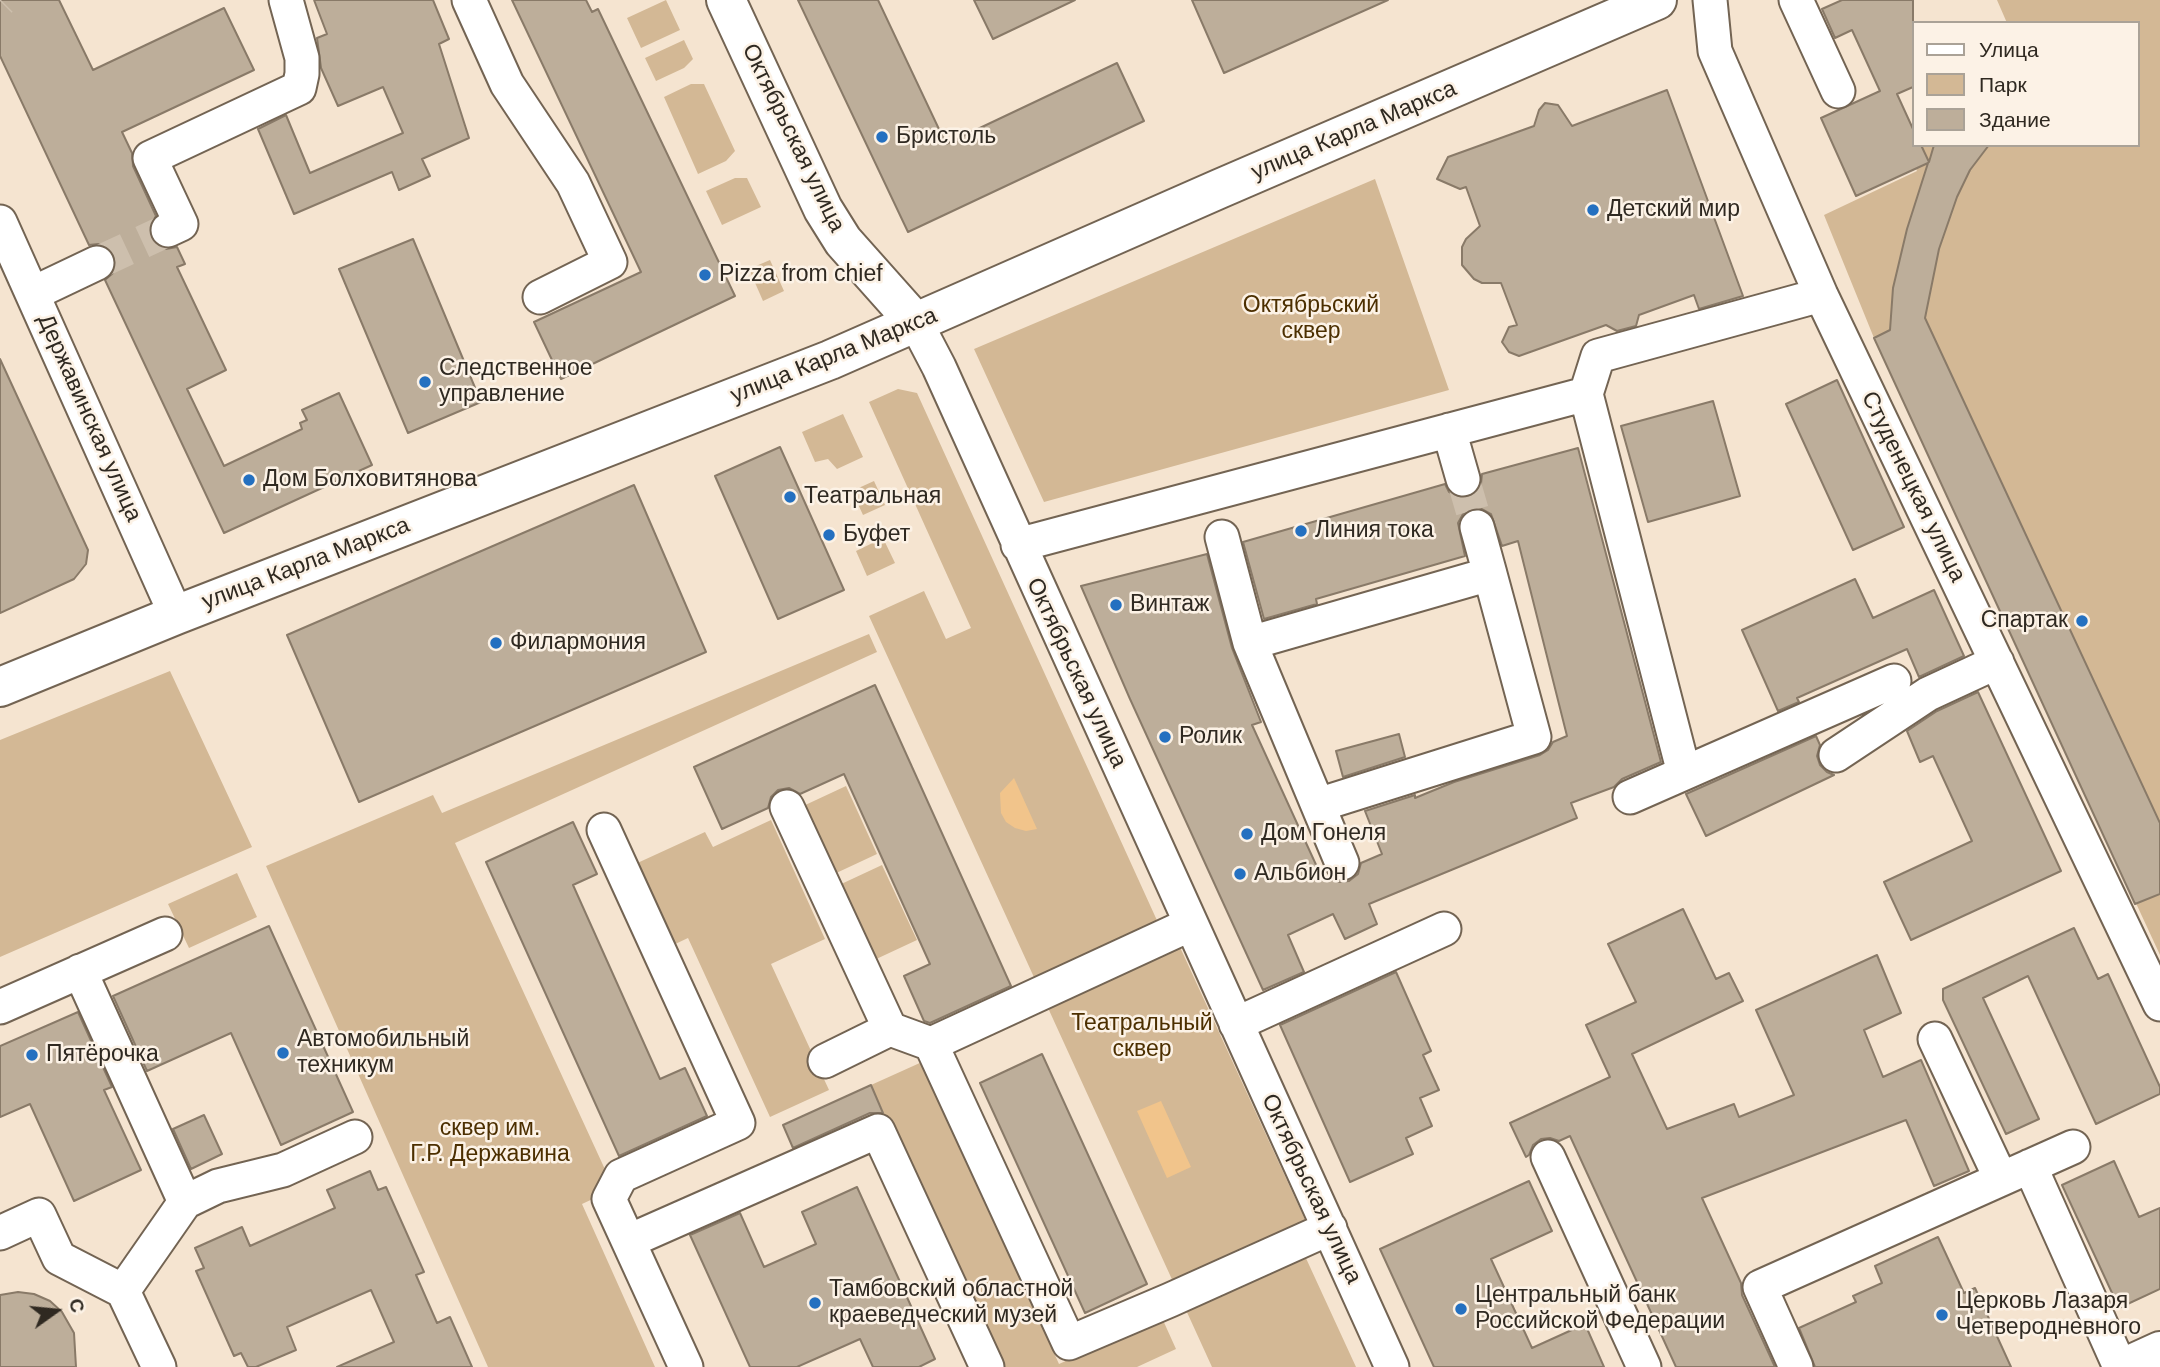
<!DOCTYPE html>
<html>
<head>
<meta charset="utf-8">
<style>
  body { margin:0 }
  #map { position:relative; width:2160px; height:1367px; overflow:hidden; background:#f5e4d0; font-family:Arial,sans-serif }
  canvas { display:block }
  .legend { position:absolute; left:1912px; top:21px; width:228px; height:126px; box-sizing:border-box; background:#fcf2e6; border:2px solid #aaa297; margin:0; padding:9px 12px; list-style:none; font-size:21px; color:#2f2921 }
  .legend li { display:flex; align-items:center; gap:14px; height:35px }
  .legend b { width:35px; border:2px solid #aaa297 }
  .north { position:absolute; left:21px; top:1276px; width:70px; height:70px; -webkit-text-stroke:5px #fcf2e6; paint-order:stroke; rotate:75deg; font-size:19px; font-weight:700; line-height:28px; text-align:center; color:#2f2921 }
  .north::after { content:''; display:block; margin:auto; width:24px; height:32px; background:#2f2921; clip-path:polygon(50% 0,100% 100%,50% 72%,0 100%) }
</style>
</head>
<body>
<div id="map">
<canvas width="2160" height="1367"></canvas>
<ul class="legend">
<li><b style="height:9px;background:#fff"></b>Улица</li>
<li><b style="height:19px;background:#d3b895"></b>Парк</li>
<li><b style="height:19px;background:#bdae9a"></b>Здание</li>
</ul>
<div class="north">С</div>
</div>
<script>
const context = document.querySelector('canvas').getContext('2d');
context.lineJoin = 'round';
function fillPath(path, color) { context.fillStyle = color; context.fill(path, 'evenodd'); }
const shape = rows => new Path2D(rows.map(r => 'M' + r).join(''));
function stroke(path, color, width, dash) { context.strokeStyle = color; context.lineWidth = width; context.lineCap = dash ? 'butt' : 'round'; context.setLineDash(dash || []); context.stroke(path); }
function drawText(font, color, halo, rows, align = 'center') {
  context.font = font + ' Arial,sans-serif'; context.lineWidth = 5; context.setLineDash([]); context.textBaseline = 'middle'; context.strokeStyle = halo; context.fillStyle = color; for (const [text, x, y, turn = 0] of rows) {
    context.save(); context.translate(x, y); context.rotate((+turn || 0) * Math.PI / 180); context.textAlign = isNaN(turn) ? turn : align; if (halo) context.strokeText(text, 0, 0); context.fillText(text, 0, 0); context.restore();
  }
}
fillPath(shape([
  [666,0,680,30,641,48,627,18],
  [1997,0,2160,0,2160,955,1874,338,1824,215,1917,171,1909,151,1920,145,2137,145,2137,23,2007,23],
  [684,40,693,59,684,68,656,81,645,58],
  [691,84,704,84,735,151,726,161,698,174,664,97],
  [735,178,747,178,761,207,722,225,706,191],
  [1375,179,1449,390,1044,502,974,349],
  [770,260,784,291,763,301,749,269],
  [898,389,917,393,1170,949,1179,945,1307,1224,1293,1230,1356,1367,1212,1367,869,616,924,591,946,639,971,628,869,402],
  [843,414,863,457,837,469,828,459,815,462,802,432],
  [874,481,885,505,863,515,852,491],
  [883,538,895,563,867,576,856,551],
  [869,634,877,652,455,843,614,1189,582,1204,655,1367,488,1367,266,866,433,795,442,813],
  [170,671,252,847,0,957,0,740],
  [846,786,877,854,832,875,801,807],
  [771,820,825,939,771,964,829,1090,770,1117,688,938,671,946,633,865,705,832,713,847],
  [882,865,917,940,872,961,837,886],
  [237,873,257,917,189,948,168,904],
  [922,1062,1059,1364,1162,1318,1176,1349,1137,1367,999,1367,871,1085]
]), '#d3b895');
fillPath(shape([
  [1014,778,1037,829,1026,831,1015,828,1006,822,1001,813,1000,793],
  [1161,1101,1191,1167,1167,1178,1137,1111]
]), '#f1c48b');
const building = shape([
  [0,0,59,0,93,70,224,8,254,70,122,132,132,153,133,166,156,216,149,228,150,237,156,245,166,249,177,247,185,264,177,267,226,370,187,389,224,466,302,429,300,423,307,420,302,410,339,393,372,465,224,533,105,280,113,273,116,265,115,255,107,247,98,244,89,245,0,56,0,0],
  [314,0,433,0,449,39,439,44,469,138,422,159,430,176,399,190,392,172,294,214,258,129,286,115,310,173,403,133,383,87,338,106,321,68,317,38,327,34,314,0],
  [512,0,586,0,592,12,598,9,735,296,561,379,534,322,641,272,512,0],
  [798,0,878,0,946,144,1117,63,1144,121,908,232,798,0],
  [974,0,1075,0,993,39,974,0],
  [1192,0,1388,0,1224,73,1192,0],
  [1842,0,1913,0,1913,87,1897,94,1913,129,1913,145,1921,145,1929,162,1934,145,1989,145,1970,170,1957,197,1939,249,1925,318,2160,823,2160,894,2135,904,1874,338,1890,330,1893,288,1907,229,1928,163,1856,196,1821,118,1880,91,1852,30,1835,38,1822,9,1842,0],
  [1667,90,1743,296,1699,309,1694,295,1639,315,1636,326,1617,331,1606,325,1519,356,1509,352,1502,342,1509,327,1517,325,1501,283,1482,283,1474,279,1462,265,1462,247,1466,239,1480,226,1466,187,1460,189,1437,179,1448,157,1534,126,1539,110,1545,103,1558,105,1572,126,1667,90],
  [413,239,481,402,408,433,339,269,413,239],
  [0,359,88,550,86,564,74,579,0,613,0,359],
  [1837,380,1904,527,1853,550,1786,404,1837,380],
  [1713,401,1740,496,1648,522,1621,426,1713,401],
  [780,447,844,590,778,619,715,476,780,447],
  [1578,448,1661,762,1622,779,1614,787,1571,803,1577,818,1369,904,1377,924,1345,939,1333,914,1288,935,1304,972,1263,990,1130,699,1081,586,1207,554,1232,648,1261,722,1252,725,1323,880,1330,878,1339,882,1349,881,1358,874,1361,863,1382,854,1365,811,1415,795,1415,798,1454,782,1540,755,1548,750,1553,742,1567,736,1518,541,1502,546,1491,514,1482,509,1471,509,1463,514,1458,523,1465,556,1316,599,1317,604,1264,619,1243,542,1445,484,1449,492,1458,497,1469,497,1476,493,1481,484,1482,474,1578,448],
  [634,485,706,652,359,802,287,635,634,485],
  [1855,579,1873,618,1934,590,1964,656,1919,677,1907,649,1797,698,1799,702,1778,711,1742,630,1855,579],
  [875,685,1011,986,930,1023,924,1021,904,976,930,964,844,774,800,794,789,788,778,790,771,797,768,808,722,829,694,767,875,685],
  [1978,692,2061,871,1911,940,1884,882,1972,841,1933,756,1920,762,1907,731,1937,711,1978,692],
  [1399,734,1405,757,1343,777,1336,751,1399,734],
  [1816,736,1820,745,1817,756,1820,765,1827,772,1834,775,1706,836,1686,794,1816,736],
  [573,822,597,874,573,885,660,1079,685,1068,707,1116,619,1156,486,862,573,822],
  [1683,909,1716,979,1729,973,1743,1001,1632,1054,1667,1129,1734,1104,1739,1117,1794,1095,1756,1010,1877,955,1901,1013,1864,1030,1883,1077,1921,1060,1969,1171,1934,1186,1906,1120,1702,1198,1741,1283,1742,1295,1775,1367,1676,1367,1570,1136,1559,1141,1550,1138,1541,1139,1533,1145,1529,1155,1526,1157,1510,1123,1610,1077,1586,1025,1636,1002,1608,944,1683,909],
  [269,926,353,1112,281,1145,231,1033,147,1071,113,996,269,926],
  [2074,928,2098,979,2108,974,2160,1087,2160,1094,2096,1124,2028,976,1983,998,2039,1119,2006,1134,1943,1000,1943,989,2074,928],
  [1396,972,1431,1051,1423,1055,1439,1090,1420,1098,1432,1126,1406,1138,1413,1154,1350,1182,1280,1025,1396,972],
  [78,1012,112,1087,104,1090,141,1170,74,1201,30,1104,0,1117,0,1046,78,1012],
  [1042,1054,1147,1284,1085,1313,980,1083,1042,1054],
  [871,1085,883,1113,870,1113,793,1148,783,1125,871,1085],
  [204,1115,222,1154,191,1169,173,1129,204,1115],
  [2114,1161,2139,1217,2160,1208,2160,1289,2119,1308,2062,1185,2114,1161],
  [370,1171,378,1190,386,1187,424,1272,416,1275,437,1323,450,1317,472,1367,337,1367,394,1342,371,1290,287,1327,296,1350,256,1367,248,1367,241,1353,234,1356,196,1271,204,1268,195,1248,242,1227,250,1246,335,1208,327,1190,370,1171],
  [1529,1181,1552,1231,1491,1259,1532,1348,1585,1324,1604,1367,1434,1367,1380,1249,1529,1181],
  [857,1187,935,1359,919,1367,873,1367,860,1339,797,1367,750,1367,690,1235,740,1213,764,1267,816,1244,802,1212,857,1187],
  [1938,1237,1964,1293,1975,1288,2011,1367,1815,1367,1799,1328,1856,1302,1853,1296,1882,1283,1875,1266,1938,1237],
  [18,1292,34,1294,50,1301,62,1312,74,1333,76,1367,0,1367,0,1295,18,1292]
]);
fillPath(building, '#bdae9a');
stroke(building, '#897a68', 2);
stroke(shape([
  [0,1,1,0],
  [97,263,168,230],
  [1463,479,1477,527]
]), '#cdbfad', 33, [33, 17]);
const minor = shape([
  [469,0,507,84,573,183,610,262,540,297],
  [1710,0,1715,51,1821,295,2160,1004],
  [1796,0,1838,91],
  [0,222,176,615],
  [168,230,181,224,150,158,299,88,302,74,302,58,286,0],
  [34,293,97,263],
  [916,323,939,367,1392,1367],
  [1449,430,1463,479],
  [1477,527,1490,574],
  [1222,537,1250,643,1342,863],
  [1018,545,1586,394],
  [1250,643,1490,574,1534,737,1318,805],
  [1836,755,1928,694,1997,662],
  [1684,773,1586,394,1598,356,1821,295],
  [1630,797,1894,681],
  [787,807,890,1029,825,1061],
  [604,830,738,1123,621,1176,609,1199,686,1367],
  [80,971,185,1202,218,1186,283,1170,355,1137],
  [0,1007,165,934],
  [1236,1024,1444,929],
  [890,1029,931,1044,1191,924],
  [1935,1039,2001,1179],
  [931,1044,1069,1343,1170,1300,1330,1228],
  [1548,1157,1644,1367],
  [2030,1166,2120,1367],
  [0,1233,39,1215,59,1258,123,1291,159,1367],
  [629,1241,878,1131,987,1367],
  [123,1291,185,1202],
  [1796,1367,1760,1287,2073,1147]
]);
const major = shape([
  [726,0,823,209,843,241,916,323],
  [0,687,176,615,830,360,1219,189,1657,0],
  [2125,1367,2160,1351]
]);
stroke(minor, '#736453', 37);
stroke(major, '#736453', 42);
stroke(minor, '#fff', 33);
stroke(major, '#fff', 38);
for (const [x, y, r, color] of [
  [882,137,7,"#2470c0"],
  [1593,210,7,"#2470c0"],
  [705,275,7,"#2470c0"],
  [425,382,7,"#2470c0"],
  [249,480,7,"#2470c0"],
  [790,497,7,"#2470c0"],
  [1301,531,7,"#2470c0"],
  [829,535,7,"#2470c0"],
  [1116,605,7,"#2470c0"],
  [2082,621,7,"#2470c0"],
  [496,643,7,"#2470c0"],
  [1165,737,7,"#2470c0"],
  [1247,834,7,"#2470c0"],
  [1240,874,7,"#2470c0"],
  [283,1053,7,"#2470c0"],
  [32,1055,7,"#2470c0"],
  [815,1303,7,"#2470c0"],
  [1461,1309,7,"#2470c0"],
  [1942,1315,7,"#2470c0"]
]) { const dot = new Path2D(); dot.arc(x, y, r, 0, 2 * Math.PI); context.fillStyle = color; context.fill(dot); stroke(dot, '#fcf2e6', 2.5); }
drawText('23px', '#2f2921', '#fcf2e6', [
  ["улица Карла Маркса",1354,131,-23],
  ["Октябрьская улица",793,138,64],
  ["улица Карла Маркса",834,356,-22],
  ["Державинская улица",89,418,66],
  ["Студенецкая улица",1913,487,64],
  ["улица Карла Маркса",306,564,-21],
  ["Октябрьская улица",1076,673,65],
  ["Октябрьская улица",1311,1189,65]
]);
drawText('23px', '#2f2921', '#fcf2e6', [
  ["Бристоль",896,137],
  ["Детский мир",1607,210],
  ["Pizza from chief",719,275],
  ["Следственное",439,369],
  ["управление",439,395],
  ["Дом Болховитянова",263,480],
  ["Театральная",804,497],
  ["Линия тока",1315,531],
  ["Буфет",843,535],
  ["Винтаж",1130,605],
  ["Спартак",2068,621,"right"],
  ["Филармония",510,643],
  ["Ролик",1179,737],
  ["Дом Гонеля",1261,834],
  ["Альбион",1254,874],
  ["Автомобильный",297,1040],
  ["техникум",297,1066],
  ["Пятёрочка",46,1055],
  ["Тамбовский областной",829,1290],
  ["краеведческий музей",829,1316],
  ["Центральный банк",1475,1296],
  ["Российской Федерации",1475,1322],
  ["Церковь Лазаря",1956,1302],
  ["Четверодневного",1956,1328]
], 'left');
drawText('23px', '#4c2f00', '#fcf2e6', [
  ["Октябрьский",1311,306],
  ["сквер",1311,332],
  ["Театральный",1142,1024],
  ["сквер",1142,1050],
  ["сквер им.",490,1129],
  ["Г.Р. Державина",490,1155]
]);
</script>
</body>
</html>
